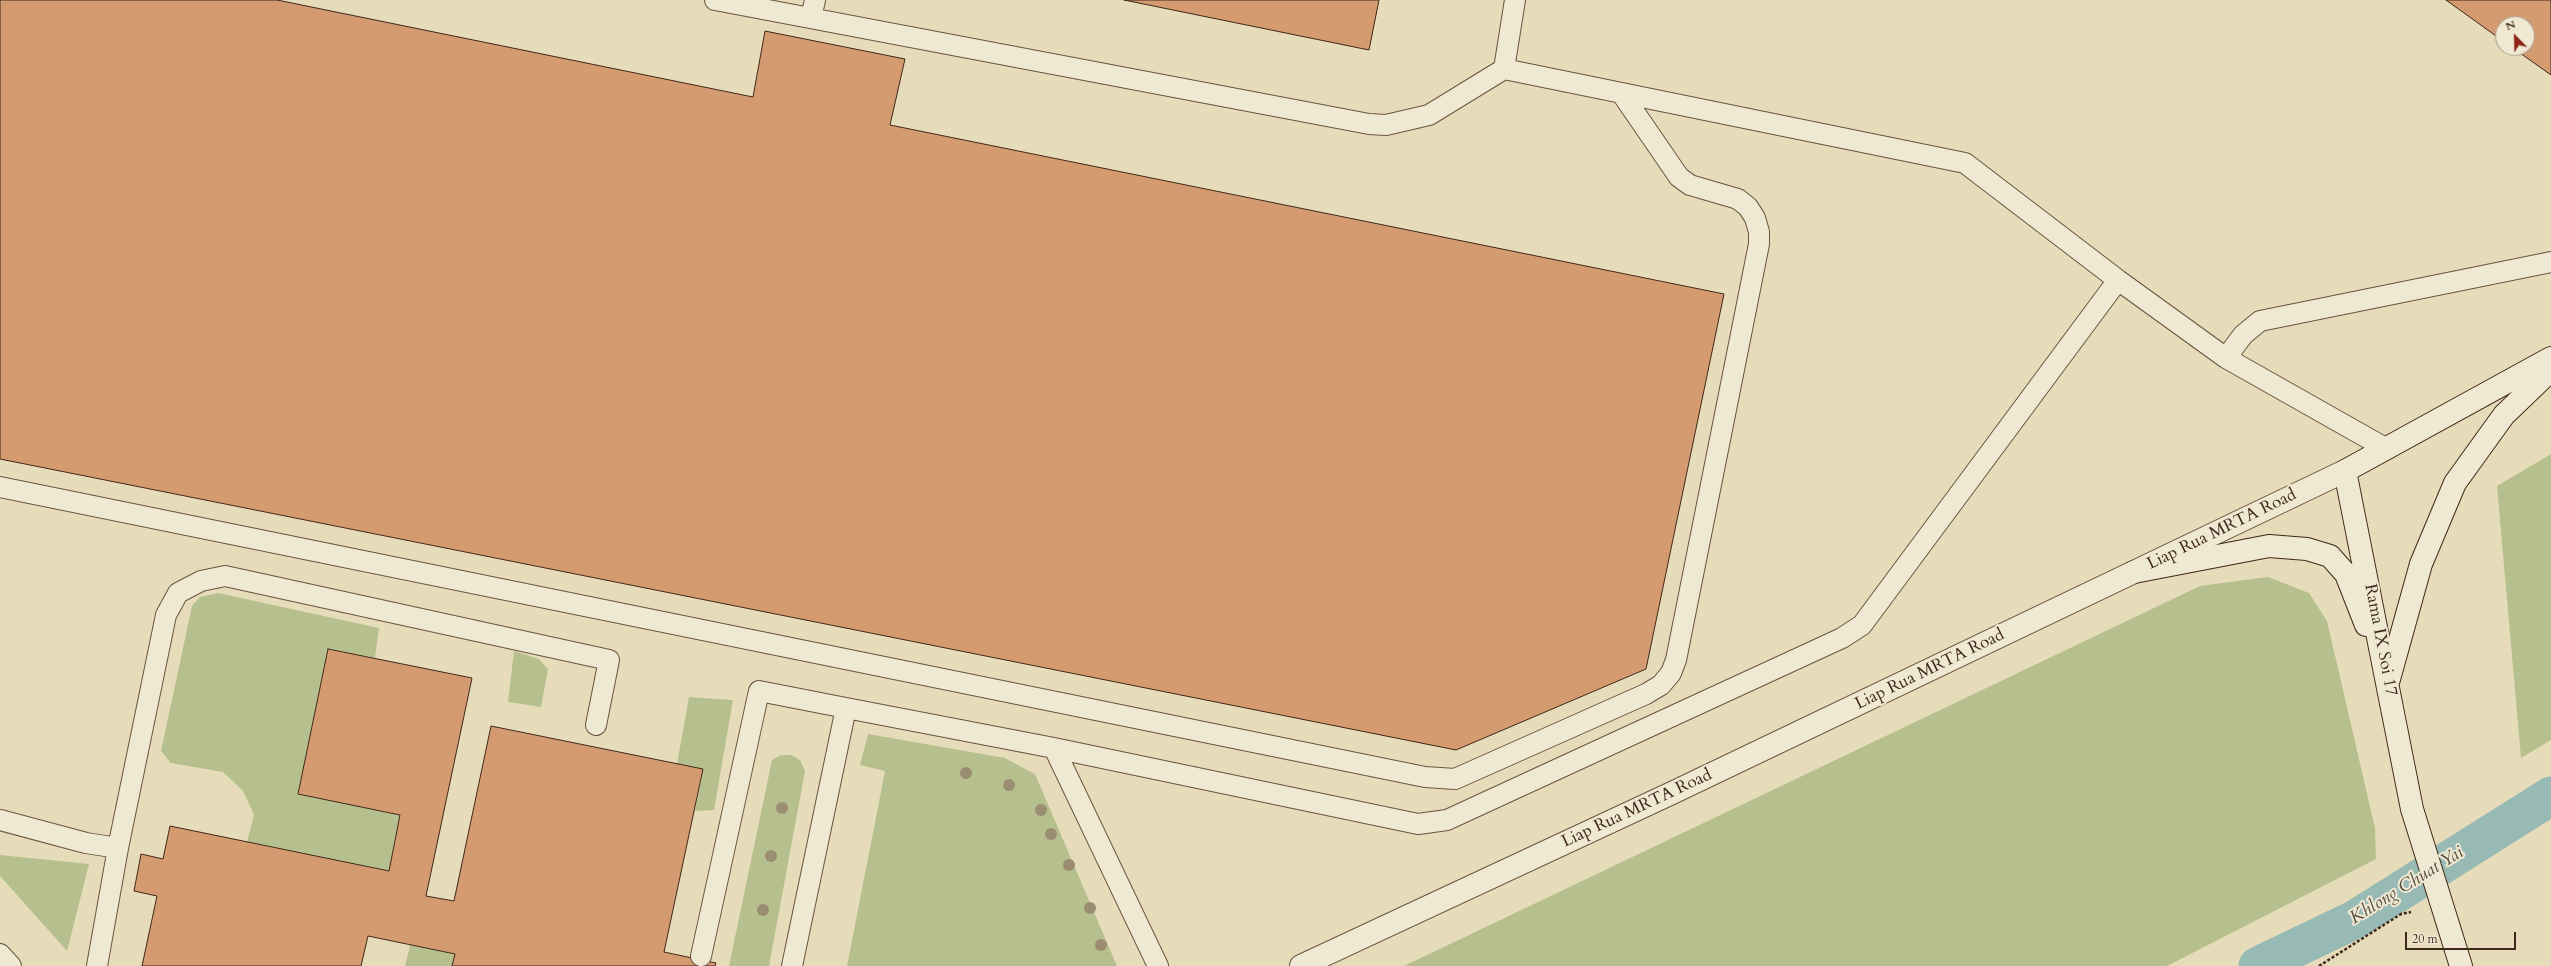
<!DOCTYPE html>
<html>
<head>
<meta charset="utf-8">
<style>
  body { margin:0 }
  #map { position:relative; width:2551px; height:966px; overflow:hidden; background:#e7dcb9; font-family:Cardo,serif }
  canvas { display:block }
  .north { position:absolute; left:2495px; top:16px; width:40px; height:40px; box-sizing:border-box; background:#efe8d2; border:1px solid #a99b88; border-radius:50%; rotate:337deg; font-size:11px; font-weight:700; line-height:16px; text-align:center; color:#3f2719 }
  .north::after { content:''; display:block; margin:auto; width:14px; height:18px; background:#8f2418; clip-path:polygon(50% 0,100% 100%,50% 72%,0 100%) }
  .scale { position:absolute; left:2405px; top:932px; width:111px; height:18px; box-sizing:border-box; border:2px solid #3f2719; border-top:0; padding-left:5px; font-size:12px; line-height:14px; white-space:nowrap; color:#3f2719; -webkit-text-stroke:3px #efe8d2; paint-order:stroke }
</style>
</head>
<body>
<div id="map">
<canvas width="2551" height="966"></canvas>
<div class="north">N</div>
<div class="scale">20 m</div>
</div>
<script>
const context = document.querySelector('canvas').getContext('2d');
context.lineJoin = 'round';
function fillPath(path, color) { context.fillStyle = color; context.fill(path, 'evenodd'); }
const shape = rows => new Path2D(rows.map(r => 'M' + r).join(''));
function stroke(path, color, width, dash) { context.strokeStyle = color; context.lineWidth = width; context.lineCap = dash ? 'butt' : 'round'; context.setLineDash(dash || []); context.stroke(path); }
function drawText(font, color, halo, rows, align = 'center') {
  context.font = font + ' Cardo,serif'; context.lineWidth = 4; context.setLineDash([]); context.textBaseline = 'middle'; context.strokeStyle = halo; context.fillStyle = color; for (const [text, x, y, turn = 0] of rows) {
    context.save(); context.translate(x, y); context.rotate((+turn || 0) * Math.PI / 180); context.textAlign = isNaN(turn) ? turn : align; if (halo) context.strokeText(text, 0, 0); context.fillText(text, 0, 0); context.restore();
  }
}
fillPath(shape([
  [2551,454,2551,740,2521,758,2497,486],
  [2268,577,2309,593,2327,621,2375,828,2376,859,2167,966,1404,966,2200,586],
  [218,593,379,628,375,658,328,649,298,794,400,815,389,871,247,842,254,815,243,791,223,772,171,763,161,751,192,606,200,597],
  [514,651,539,659,548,669,541,707,508,702],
  [689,697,733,700,714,810,695,811,703,769,677,764],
  [868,734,1005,758,1035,774,1117,966,847,966,885,771,860,765],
  [781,755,791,755,800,760,805,771,769,966,729,966,772,760],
  [0,855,89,864,67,951,0,876],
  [410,945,455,954,452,966,405,966]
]), '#b6c08f');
stroke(shape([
  [2258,966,2356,919,2551,796]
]), '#98bab5', 39);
const building = shape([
  [0,0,277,0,753,97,765,31,905,59,890,125,1724,294,1646,669,1456,750,0,459,0,0],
  [1124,0,1379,0,1369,50,1124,0],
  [2446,0,2551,0,2551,75,2513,48,2527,48,2527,24,2503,24,2503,41,2446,0],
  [328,649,472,678,426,896,454,901,491,726,703,769,664,952,716,963,715,966,452,966,455,954,368,936,361,966,142,966,157,896,134,891,141,854,163,859,170,826,389,871,400,815,298,794,328,649]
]);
fillPath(building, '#d49b71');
stroke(building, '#3f2719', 1);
const lane = shape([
  [715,0,1369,124,1386,125,1429,115,1504,69,1515,0],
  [811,18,815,0],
  [1504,69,1965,163,2118,280,2226,358,2243,335,2260,321,2551,262],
  [2226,358,2387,449],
  [0,487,1425,777,1455,779,1646,694,1661,685,1671,673,1676,660,1759,244,1759,232,1755,218,1748,207,1738,199,1690,185,1679,177,1622,94],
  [1054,748,1158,966],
  [0,820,86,843,118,848,97,966],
  [118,848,166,615,178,593,201,581,225,576,609,660,596,725],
  [0,954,11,966],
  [701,956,759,691,846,708],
  [792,966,846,708,1054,748,1418,824,1447,820,1842,638,1862,625,2118,280]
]);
const street = shape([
  [1301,966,1672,793,2345,471]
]);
const secondary = shape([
  [2134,572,2269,546,2307,549,2330,556,2346,574,2366,625],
  [2389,679,2421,564,2455,483,2504,415,2551,370],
  [2461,966,2412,809,2345,471,2551,358]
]);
stroke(lane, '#695441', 22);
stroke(street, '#695441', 24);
stroke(secondary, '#3f2719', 24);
stroke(shape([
  [2319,966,2401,914,2411,912]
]), '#3f2719', 2.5, [3, 2]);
stroke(lane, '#efe8d2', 20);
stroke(street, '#efe8d2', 22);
stroke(secondary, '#efe8d2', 22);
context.fillStyle = '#9b8d71';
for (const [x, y] of [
  [966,773],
  [1009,785],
  [782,808],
  [1041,810],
  [1051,834],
  [771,856],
  [1069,865],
  [1090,908],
  [763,910],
  [1101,945]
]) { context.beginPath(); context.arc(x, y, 6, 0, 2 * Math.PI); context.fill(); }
drawText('17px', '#3f2719', '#efe8d2', [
  ["Liap Rua MRTA Road",2222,530,-26],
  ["Rama IX Soi 17",2380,640,79],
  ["Liap Rua MRTA Road",1930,670,-26],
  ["Liap Rua MRTA Road",1637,809,-25]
]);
drawText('italic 18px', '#554c40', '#efe8d2', [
  ["Khlong Chuat Yai",2407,886,-32]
]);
</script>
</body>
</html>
